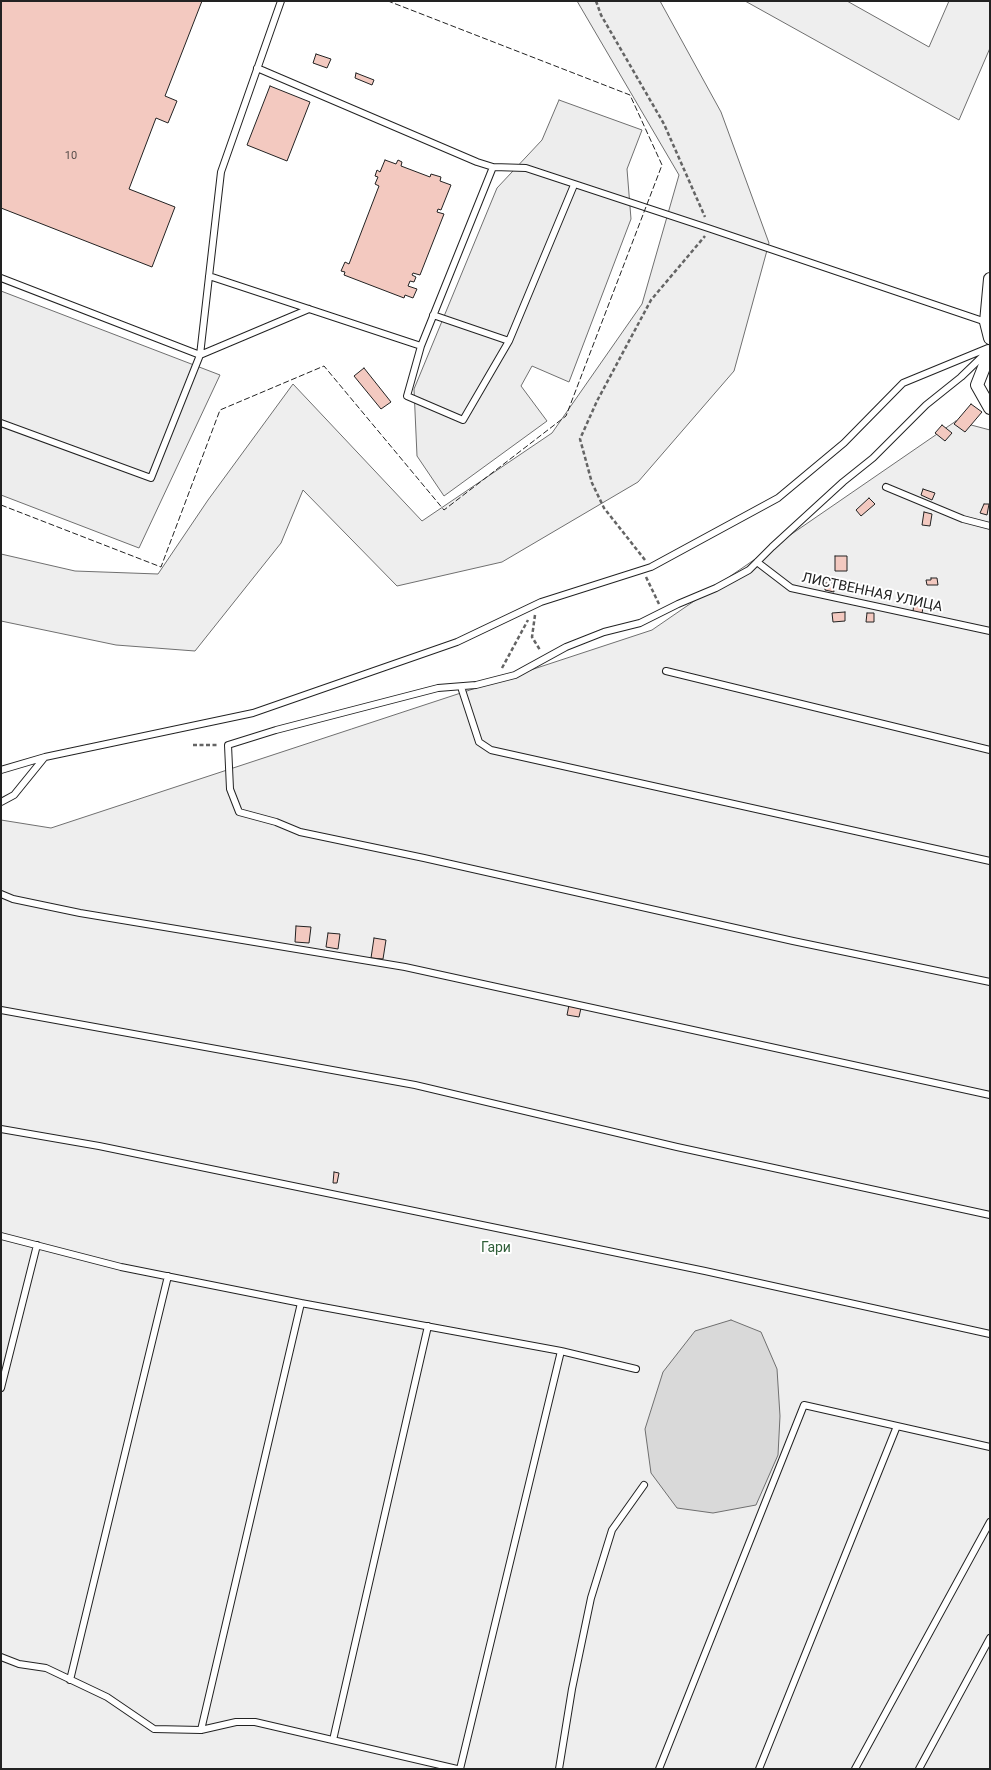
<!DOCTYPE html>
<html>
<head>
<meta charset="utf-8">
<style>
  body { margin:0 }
  #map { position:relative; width:991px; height:1770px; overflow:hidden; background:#fff; font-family:Roboto,sans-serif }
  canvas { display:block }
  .frame { position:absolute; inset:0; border:2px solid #222; pointer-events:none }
</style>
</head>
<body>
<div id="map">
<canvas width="991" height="1770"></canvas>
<div class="frame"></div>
</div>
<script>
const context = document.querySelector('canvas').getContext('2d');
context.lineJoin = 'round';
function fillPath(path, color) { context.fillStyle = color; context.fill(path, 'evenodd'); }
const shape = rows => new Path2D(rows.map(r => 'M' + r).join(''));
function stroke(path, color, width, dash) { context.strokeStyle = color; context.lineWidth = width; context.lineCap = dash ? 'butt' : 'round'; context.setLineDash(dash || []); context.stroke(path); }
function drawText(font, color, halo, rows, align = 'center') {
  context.font = font + ' Roboto,sans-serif'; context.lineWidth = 4; context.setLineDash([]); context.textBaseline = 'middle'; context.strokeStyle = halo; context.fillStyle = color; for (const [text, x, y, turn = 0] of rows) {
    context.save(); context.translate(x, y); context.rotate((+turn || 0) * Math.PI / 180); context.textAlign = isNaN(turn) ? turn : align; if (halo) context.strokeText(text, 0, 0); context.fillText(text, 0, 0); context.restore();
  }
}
const green = shape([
  [577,1,660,1,721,112,769,243,734,371,638,482,502,562,397,586,303,490,281,543,195,651,116,645,1,621,1,554,75,571,158,574,208,500,293,384,422,521,552,433,642,304,679,175,577,1],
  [745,1,847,1,929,47,949,1,990,1,990,48,959,120,745,1],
  [956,421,990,430,990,1769,1,1769,1,820,51,828,652,630,956,421]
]);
fillPath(green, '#eee');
stroke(green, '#6f6f6f', 1);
const parking = shape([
  [559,100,642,130,627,169,631,219,569,382,532,366,521,386,547,421,444,496,417,456,414,389,497,188,542,140,559,100],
  [1,291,220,375,139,548,1,495,1,291]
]);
fillPath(parking, '#ededed');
stroke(parking, '#6f6f6f', 1);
const water = shape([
  [731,1320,761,1332,777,1369,780,1416,778,1455,756,1505,713,1513,677,1508,651,1473,645,1429,663,1372,695,1331,731,1320]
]);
fillPath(water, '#d9d9d9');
stroke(water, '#6f6f6f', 1);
const building = shape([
  [1,1,202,1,165,96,177,101,168,123,156,118,129,189,175,207,152,267,1,208,1,1],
  [316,54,331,59,327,68,313,63,316,54],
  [356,73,374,80,372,85,355,78,356,73],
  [270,86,310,102,287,161,247,145,270,86],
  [385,160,396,164,398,160,402,162,401,166,430,177,431,174,441,177,440,181,451,185,441,210,438,209,437,212,444,214,420,275,413,273,412,275,416,277,414,282,410,281,408,286,417,289,413,298,405,295,404,298,344,275,345,272,341,271,345,262,349,264,379,186,375,184,378,177,375,176,377,170,380,172,385,160],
  [364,368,391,402,381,409,354,376,364,368],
  [971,404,982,412,965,432,954,424,971,404],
  [942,425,952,433,945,441,935,433,942,425],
  [923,489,935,493,932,500,921,495,923,489],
  [869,498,875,504,861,516,856,510,869,498],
  [984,504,989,504,987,515,980,513,984,504],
  [924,512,932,514,930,526,922,525,924,512],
  [835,556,847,556,847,571,835,571,835,556],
  [931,578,937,578,938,585,927,585,926,580,931,580,931,578],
  [825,583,833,583,834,592,825,590,825,583],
  [914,601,924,603,922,613,913,612,914,601],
  [845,612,845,621,833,622,832,613,845,612],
  [867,613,874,613,874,622,866,622,867,613],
  [296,926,311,927,309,943,295,942,296,926],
  [328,933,340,934,338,949,326,947,328,933],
  [374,938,386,940,383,959,371,958,374,938],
  [569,1005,581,1008,579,1017,567,1015,569,1005],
  [334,1172,339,1173,337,1183,333,1183,334,1172]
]);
fillPath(building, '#f3c9c0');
stroke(building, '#222', 1);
const service = shape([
  [257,68,477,162,493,167,526,168,711,229,986,322],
  [209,276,421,346,493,167],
  [1,278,200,355,221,172,281,1],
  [433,315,509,341,574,185],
  [421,346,407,396,463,420,509,341],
  [987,352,961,377,926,405,873,458,843,482,772,547,749,570,716,588,678,604,640,623,604,632,566,647,515,675,476,685,438,688,276,730,228,745,230,789,239,812,276,822,300,832,424,858,793,941,990,982],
  [1,423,151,478,200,355,309,309],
  [886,487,963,519,990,526],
  [757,562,791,588,990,631],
  [666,671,990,750],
  [462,690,479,742,491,750,990,861],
  [1,770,45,757,253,713,457,642,541,602,651,567,778,498,844,443,903,383,988,348],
  [1,802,14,795,44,758],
  [1,894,13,899,80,913,405,967,990,1095],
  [1,1010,415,1085,677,1147,990,1215],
  [1,1129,99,1146,705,1271,990,1334],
  [1,1236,121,1267,301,1303,561,1351,636,1369],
  [1,1388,37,1245],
  [1,1657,19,1664,46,1668,107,1697,154,1729,201,1730,236,1722,255,1722,457,1769],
  [70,1680,168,1276],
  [201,1730,301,1303],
  [333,1740,428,1326],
  [460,1769,561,1351],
  [559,1769,572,1689,591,1598,612,1530,644,1485],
  [659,1769,804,1405,990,1447],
  [759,1769,897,1426],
  [855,1769,990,1522],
  [919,1769,990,1638]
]);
const minor = shape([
  [990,279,986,322,990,338],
  [990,352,977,385,990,408]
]);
stroke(service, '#222', 8);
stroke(minor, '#222', 14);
stroke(shape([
  [596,1,601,15,664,124,705,217],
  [645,560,604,508,592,483,580,439,597,401,651,300,705,236],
  [646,577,659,604],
  [535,615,532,637,540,650],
  [502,668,528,620],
  [193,745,219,745]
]), '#646464', 2.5, [4, 2.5]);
stroke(service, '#fff', 6);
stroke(minor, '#fff', 12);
stroke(shape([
  [1,505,161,567,220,410,324,366,444,510,566,416,662,165,630,95,388,1]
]), '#222', 1, [6, 2.5]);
drawText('11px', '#564c4a', null, [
  ["10",71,156]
]);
drawText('14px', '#222', '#fff', [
  ["ЛИСТВЕННАЯ УЛИЦА",872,593,12]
]);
drawText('14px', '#2f5e38', '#fff', [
  ["Гари",496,1248]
]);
</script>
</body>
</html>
